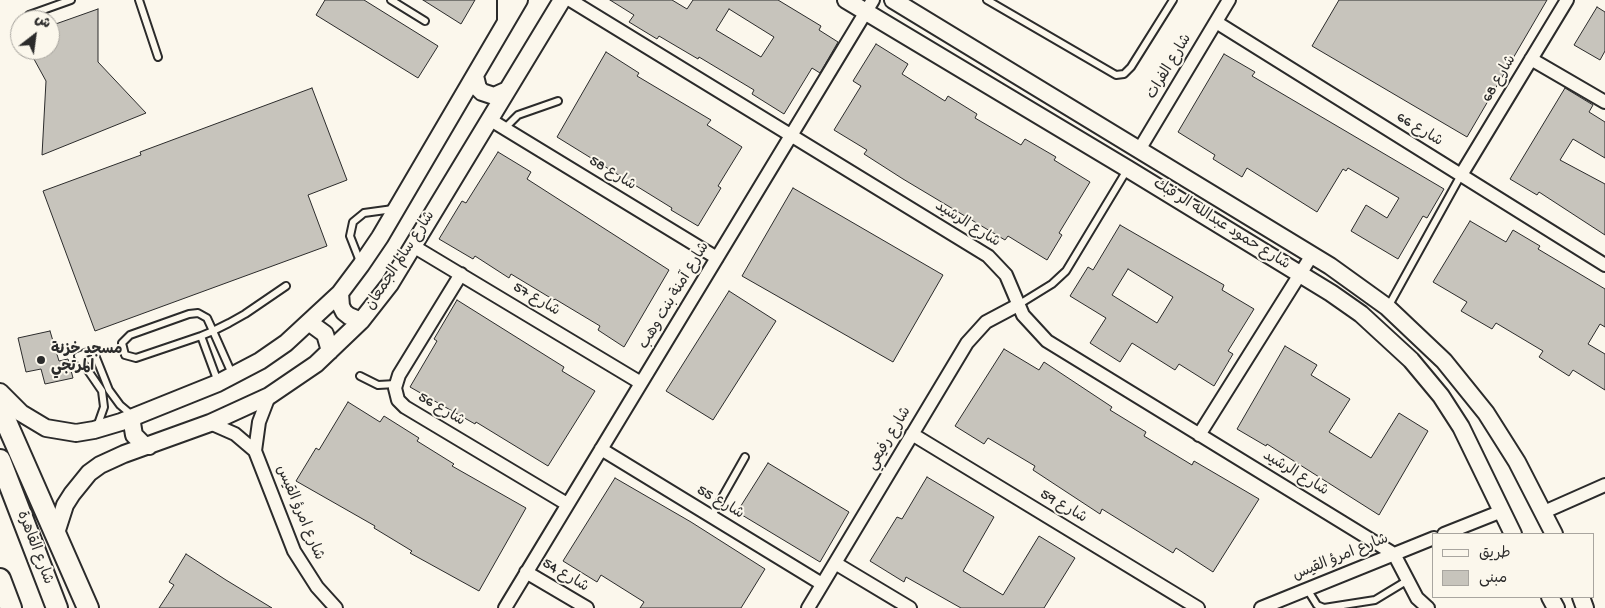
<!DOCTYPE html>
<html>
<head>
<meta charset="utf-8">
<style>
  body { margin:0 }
  #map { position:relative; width:1605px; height:608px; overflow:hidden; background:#fbf7ec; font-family:"Gochi Hand","Playpen Sans Arabic",sans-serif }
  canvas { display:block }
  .legend { position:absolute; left:1432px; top:533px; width:162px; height:65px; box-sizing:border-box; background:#fbf7ec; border:1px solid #a8a59f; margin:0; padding:6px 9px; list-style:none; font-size:15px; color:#2b2b2b }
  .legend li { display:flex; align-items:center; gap:10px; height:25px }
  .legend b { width:25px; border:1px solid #a8a59f }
  .north { position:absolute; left:10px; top:10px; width:50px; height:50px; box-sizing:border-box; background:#fbf7ec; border:1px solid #a8a59f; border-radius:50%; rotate:30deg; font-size:14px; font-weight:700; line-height:20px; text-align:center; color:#2b2b2b }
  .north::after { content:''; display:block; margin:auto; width:18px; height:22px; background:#2b2b2b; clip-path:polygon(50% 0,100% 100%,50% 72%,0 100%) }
</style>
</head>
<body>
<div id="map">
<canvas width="1605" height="608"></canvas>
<ul class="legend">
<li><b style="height:6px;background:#fbf7ec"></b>طريق</li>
<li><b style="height:14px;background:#c7c4bc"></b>مبنى</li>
</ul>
<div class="north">ش</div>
</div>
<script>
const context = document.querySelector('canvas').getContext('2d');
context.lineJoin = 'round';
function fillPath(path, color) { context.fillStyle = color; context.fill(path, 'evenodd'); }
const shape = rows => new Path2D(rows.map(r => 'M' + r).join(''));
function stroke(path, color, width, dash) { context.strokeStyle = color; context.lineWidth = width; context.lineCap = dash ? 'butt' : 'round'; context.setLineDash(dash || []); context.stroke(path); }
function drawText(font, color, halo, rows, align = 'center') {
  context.font = font + ' "Gochi Hand","Playpen Sans Arabic",sans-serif'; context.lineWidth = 4; context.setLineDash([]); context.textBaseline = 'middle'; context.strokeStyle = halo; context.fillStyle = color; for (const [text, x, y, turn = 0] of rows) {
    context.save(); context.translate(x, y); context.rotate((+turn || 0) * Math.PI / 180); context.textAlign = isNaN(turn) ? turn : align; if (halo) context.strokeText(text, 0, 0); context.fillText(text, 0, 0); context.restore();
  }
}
const building = shape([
  [325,0,364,0,438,46,418,78,316,15,325,0],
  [423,0,475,0,461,24,423,0],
  [610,0,672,0,687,9,693,0,778,0,821,26,819,30,838,42,820,73,812,68,784,114,752,94,754,90,699,57,698,59,659,36,657,39,629,22,634,15,610,0],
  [729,9,774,37,761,57,716,30,729,9],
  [1339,0,1547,0,1467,137,1312,46,1339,0],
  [1597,7,1605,12,1605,51,1600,60,1574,45,1597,7],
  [98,9,98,62,146,113,42,155,46,81,29,50,50,50,50,26,98,9],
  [876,44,908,64,902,74,945,101,948,96,977,114,975,118,1021,145,1025,139,1056,157,1054,160,1090,182,1059,233,1062,235,1047,260,1008,236,1005,240,903,179,864,154,867,150,834,130,861,86,853,81,876,44],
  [606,52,639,73,637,76,711,120,707,125,742,147,718,186,721,188,698,226,671,210,672,208,557,137,606,52],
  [1224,54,1255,72,1252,76,1444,189,1427,218,1423,216,1398,259,1351,231,1366,205,1387,218,1399,198,1348,168,1346,171,1343,169,1317,212,1247,168,1242,177,1213,159,1215,155,1178,132,1224,54],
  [312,88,347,180,308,195,327,246,95,331,43,191,141,155,140,152,312,88],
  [1565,88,1593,105,1589,112,1605,122,1605,158,1573,139,1560,160,1605,184,1605,235,1539,192,1537,195,1510,179,1565,88],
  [498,152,531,172,527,179,669,270,624,347,598,330,600,326,555,299,554,300,511,274,509,278,475,256,473,259,439,239,462,201,466,203,498,152],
  [793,188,943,275,893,362,742,276,793,188],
  [1470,221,1506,242,1513,230,1540,246,1538,249,1605,289,1605,327,1600,324,1588,344,1605,354,1605,390,1573,370,1569,376,1539,357,1543,351,1496,323,1492,329,1461,311,1467,302,1433,282,1470,221],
  [1120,225,1224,285,1222,290,1254,309,1228,351,1233,354,1214,386,1179,364,1175,370,1132,343,1120,362,1090,343,1106,318,1070,296,1088,267,1093,270,1120,225],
  [1128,269,1173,297,1157,323,1112,295,1128,269],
  [729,291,776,321,713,420,666,391,729,291],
  [457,300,564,367,562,371,595,391,548,466,476,422,475,424,410,387,437,341,434,339,457,300],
  [50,331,59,361,68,359,73,378,45,384,41,369,26,372,18,338,50,331],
  [1285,346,1317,365,1311,375,1350,399,1329,432,1371,458,1399,413,1428,431,1379,515,1267,444,1266,446,1237,429,1285,346],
  [1004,349,1039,370,1044,362,1112,407,1110,410,1146,432,1144,436,1192,465,1194,461,1259,499,1213,572,1176,548,1173,553,1102,509,1100,514,1033,470,1035,466,988,438,984,444,955,426,1004,349],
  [348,402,380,422,384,416,419,438,417,441,454,464,452,466,526,508,479,591,410,553,412,551,374,528,375,526,296,481,316,448,319,450,348,402],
  [768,463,849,512,820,562,737,512,768,463],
  [927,477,994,517,963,571,1003,595,1039,536,1075,558,1044,608,961,608,906,577,904,582,870,561,897,517,902,519,927,477],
  [615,478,691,522,765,569,741,608,640,608,644,602,601,575,597,582,563,561,615,478],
  [186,554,226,580,272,608,159,608,174,585,169,582,186,554]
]);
fillPath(building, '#c7c4bc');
stroke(building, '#2b2b2b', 1);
const service = shape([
  [139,0,158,57],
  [391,0,425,21],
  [987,0,1116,75,1124,74,1131,67,1173,0],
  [29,15,71,0],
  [505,128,518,115,558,101],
  [361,264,350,236,353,222,364,213,393,209],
  [1018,305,1052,284,1066,271,1127,170],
  [1388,307,1461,175],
  [201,336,218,382],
  [233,376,213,331,207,318,198,313,189,314,130,335,122,343,125,355,136,358,201,336,213,331,229,323,245,314,286,286],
  [360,376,378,385,396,384],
  [97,427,104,407,102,391,78,356,93,350,109,390,120,405,133,416],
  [711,517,745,457],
  [1307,589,1317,605,1324,608,1375,600,1408,580]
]);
const minor = shape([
  [570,0,988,256,1006,275,1023,315,1047,341,1394,554,1417,598,1428,608],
  [1216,22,1605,265],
  [504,24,504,0],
  [1531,59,1605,102],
  [489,119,717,258],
  [1139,150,1229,0],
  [1461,175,1567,0],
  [413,246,641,383],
  [461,274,399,375,395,388,398,400,405,407,567,504],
  [269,396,259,422,255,451,294,551,317,587,336,608],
  [210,423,235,434,255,451],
  [912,434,1198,608],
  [1199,435,1312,255],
  [601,449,822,584],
  [1544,512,1605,485],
  [1444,534,1502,511],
  [835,563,910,608],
  [526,572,587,608],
  [505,608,873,0],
  [808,608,967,343,986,322,1018,305],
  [1261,608,1434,538]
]);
const tertiary = shape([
  [846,0,1128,169,1331,293,1361,314,1411,360,1441,396,1461,427,1513,534],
  [893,0,1330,266,1387,307,1444,361,1486,413,1517,462,1554,534],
  [475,76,478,88,482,92,494,96,505,91],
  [340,293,341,306,344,312,349,316,361,321],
  [310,323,325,334,330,351],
  [0,392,21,413,46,428,76,433,94,430,121,422,218,383,260,361,286,343,340,293,361,265,380,237,519,0],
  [134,417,132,423,134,435,143,444,149,446],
  [56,533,65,505,72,494,89,473,100,465,124,454,210,423,269,396,316,364,361,321,390,284,562,0],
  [1550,597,1556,608],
  [1581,597,1585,608]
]);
const primary = shape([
  [0,408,88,608],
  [0,460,57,608],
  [0,579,11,608]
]);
stroke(service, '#2b2b2b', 10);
stroke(minor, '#2b2b2b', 16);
stroke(tertiary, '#2b2b2b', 20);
stroke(primary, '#2b2b2b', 24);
stroke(service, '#fbf7ec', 6);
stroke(minor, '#fbf7ec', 12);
stroke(tertiary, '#fbf7ec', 16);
stroke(primary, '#fbf7ec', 20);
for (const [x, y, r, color] of [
  [41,360,5,"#2b2b2b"]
]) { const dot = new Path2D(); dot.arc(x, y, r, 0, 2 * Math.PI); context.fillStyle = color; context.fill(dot); stroke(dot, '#fbf7ec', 2); }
drawText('15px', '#2b2b2b', '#fbf7ec', [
  ["شارع الفرات",1170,67,-59],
  ["شارع 68",1500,79,-59],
  ["شارع 66",1419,130,32],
  ["شارع 58",612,174,32],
  ["شارع الرشيد",967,225,32],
  ["شارع حمود عبدالله الر فبك",1221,225,32],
  ["شارع سالم الجمعان",401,261,-57],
  ["شارع آمنة بنت وهب",675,296,-59],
  ["شارع 57",536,300,31],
  ["شارع 56",441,410,31],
  ["شارع رفيعي",890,439,-59],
  ["شارع الرشيد",1295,474,31],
  ["شارع 55",720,503,31],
  ["شارع 59",1063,507,31],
  ["شارع امرؤ القيس",299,513,67],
  ["شارع القاهرة",34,548,69],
  ["شارع امرؤ القيس",1341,558,-22],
  ["شارع 54",565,576,31]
]);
drawText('bold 15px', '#2b2b2b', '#fbf7ec', [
  ["مسجد خزنة",51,351],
  ["المرتجي",51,368]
], 'left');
</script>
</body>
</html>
